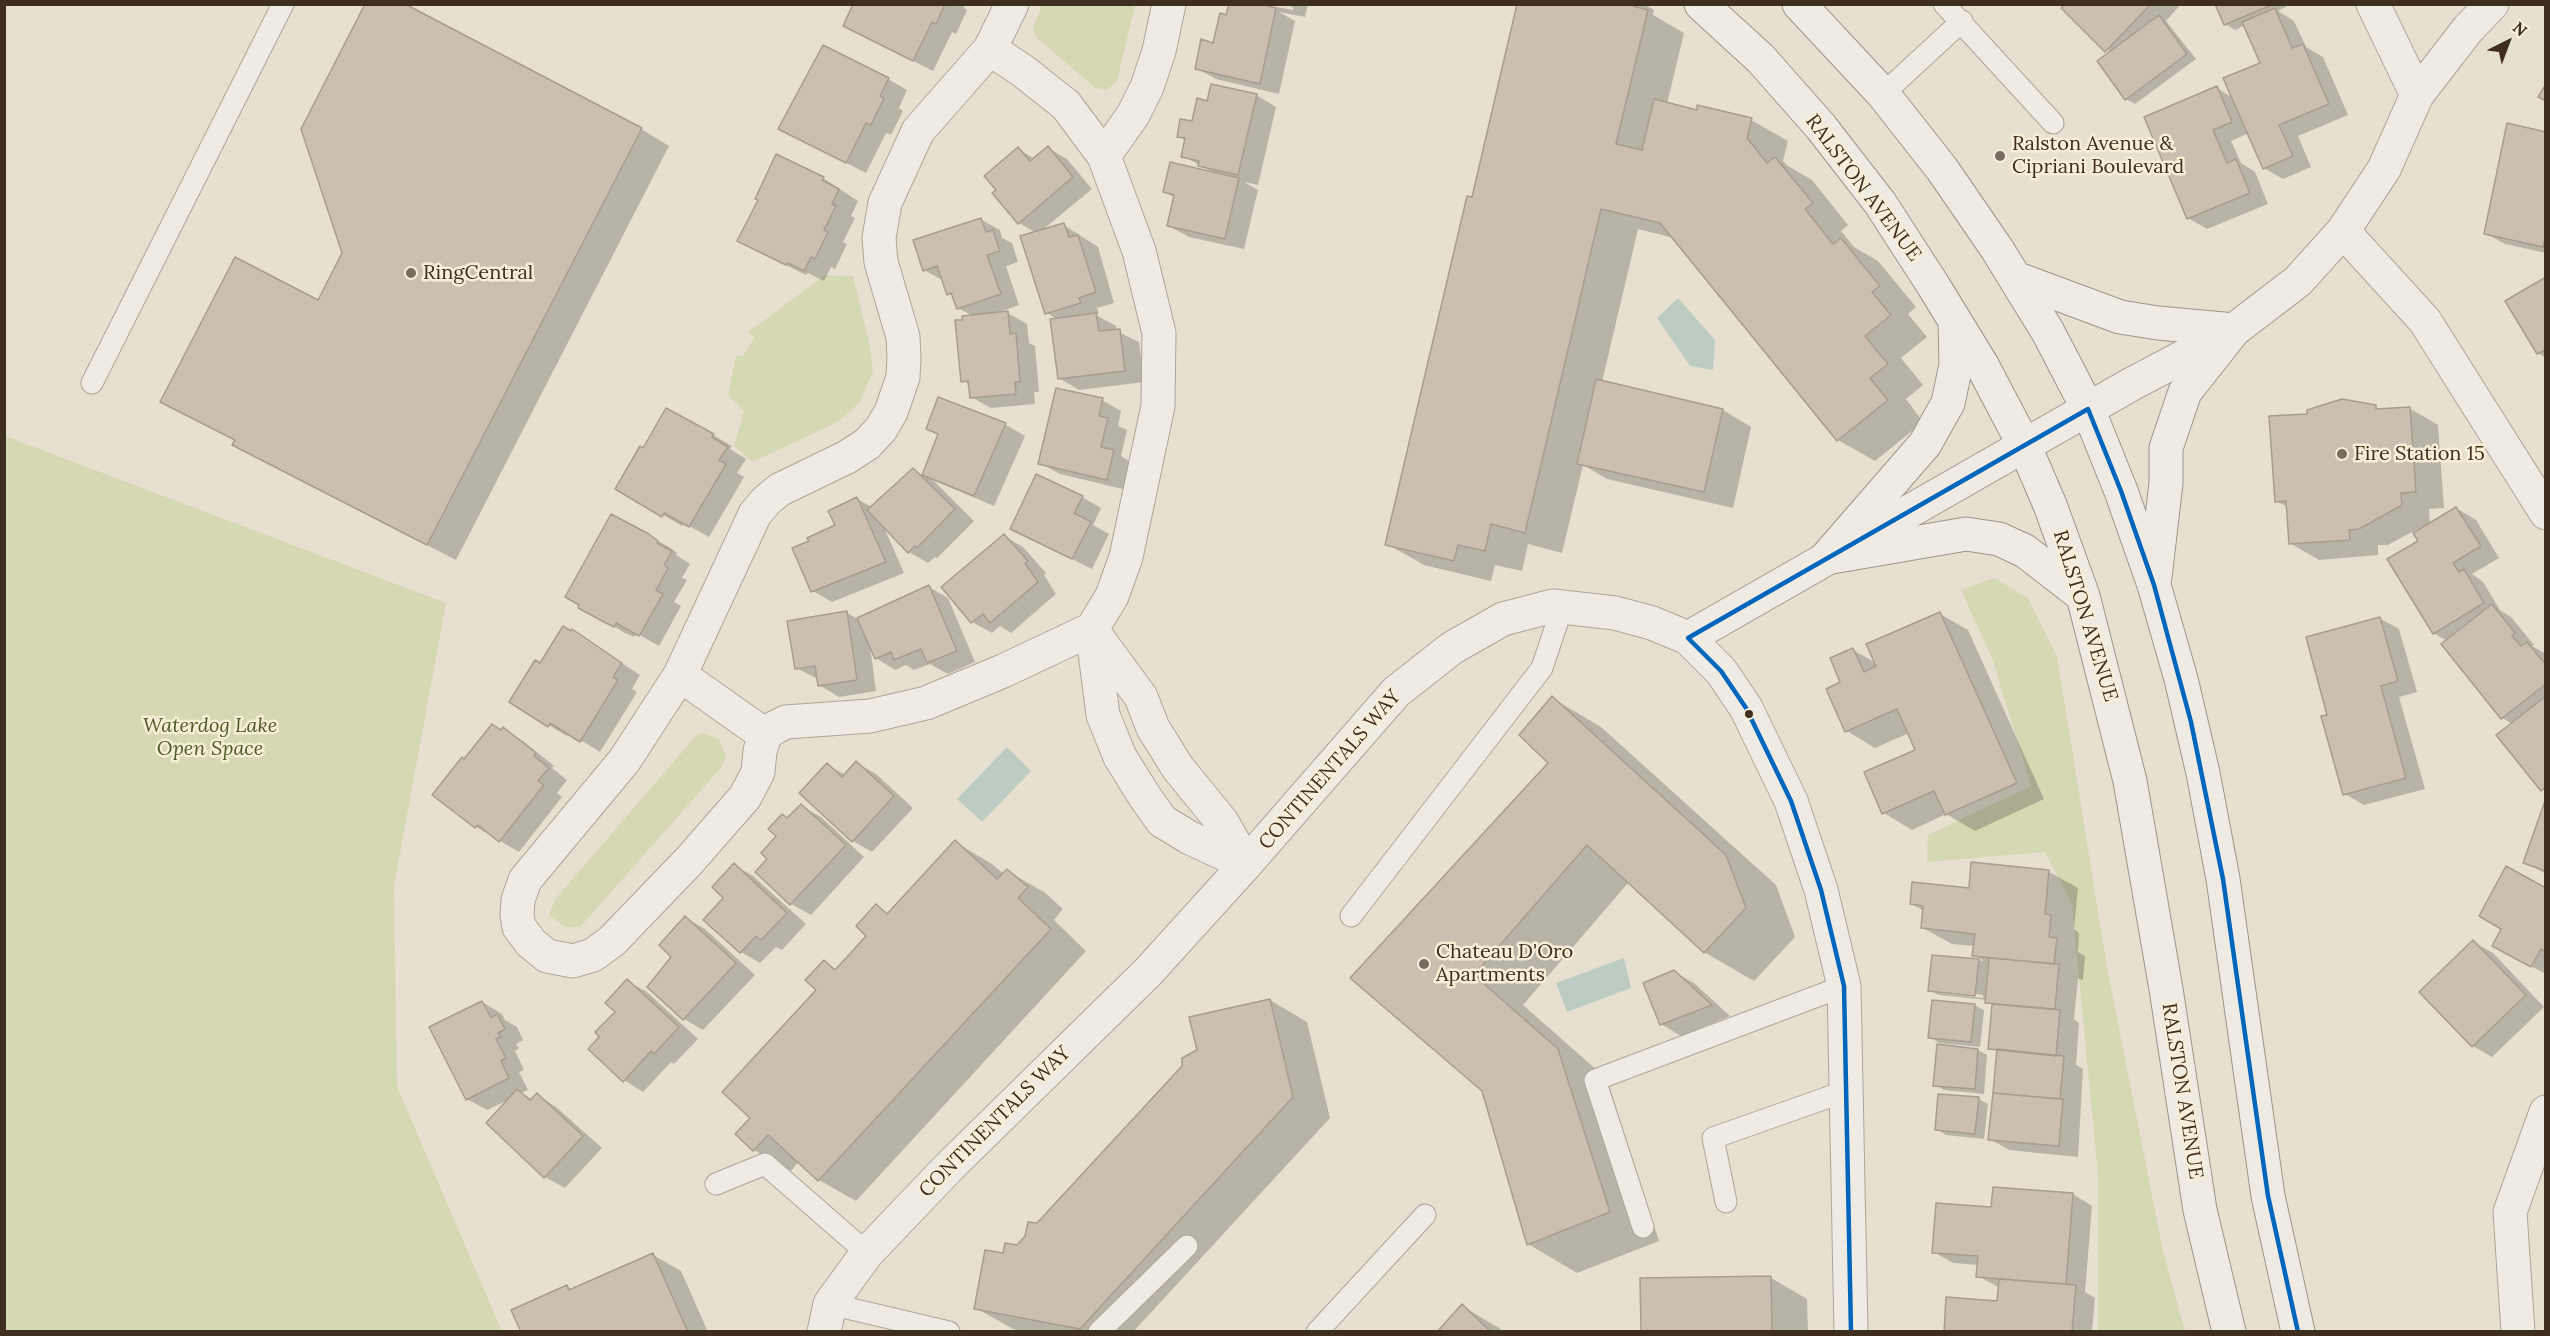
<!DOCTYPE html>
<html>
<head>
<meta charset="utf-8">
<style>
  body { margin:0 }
  #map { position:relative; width:2550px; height:1336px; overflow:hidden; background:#e7e0d1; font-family:Lora,serif }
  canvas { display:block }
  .frame { position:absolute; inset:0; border:6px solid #3d2e20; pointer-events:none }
  .north { position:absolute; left:2478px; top:12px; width:60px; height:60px; -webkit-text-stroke:4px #f7eed8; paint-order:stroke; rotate:42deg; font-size:16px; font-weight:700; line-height:24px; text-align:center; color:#3d2e20 }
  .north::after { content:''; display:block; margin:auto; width:21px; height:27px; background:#3d2e20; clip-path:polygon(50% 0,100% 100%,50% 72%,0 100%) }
</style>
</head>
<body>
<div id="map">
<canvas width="2550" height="1336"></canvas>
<div class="frame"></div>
<div class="north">N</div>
</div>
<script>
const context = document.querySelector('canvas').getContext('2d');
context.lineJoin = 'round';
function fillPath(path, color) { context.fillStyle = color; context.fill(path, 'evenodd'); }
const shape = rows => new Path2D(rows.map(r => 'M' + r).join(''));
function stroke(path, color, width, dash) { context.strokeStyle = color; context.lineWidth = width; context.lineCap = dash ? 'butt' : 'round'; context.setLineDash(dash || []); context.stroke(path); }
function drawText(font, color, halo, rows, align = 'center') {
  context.font = font + ' Lora,serif'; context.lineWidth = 5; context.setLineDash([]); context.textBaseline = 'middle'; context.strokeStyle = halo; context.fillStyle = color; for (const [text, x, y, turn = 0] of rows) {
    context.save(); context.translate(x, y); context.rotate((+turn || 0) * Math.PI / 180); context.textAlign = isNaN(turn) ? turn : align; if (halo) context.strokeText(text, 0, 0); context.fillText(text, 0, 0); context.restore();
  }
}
fillPath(shape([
  [1042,5,1135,5,1117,81,1107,90,1095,88,1037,38,1033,28],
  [825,275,853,276,869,341,873,371,860,402,838,422,752,462,734,446,744,411,728,395,736,355,743,356,754,338,749,332],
  [5,436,446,603,394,886,397,1086,502,1331,5,1331],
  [1994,578,2028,598,2057,656,2107,967,2163,1251,2185,1331,2098,1331,2098,1174,2072,905,2045,852,1927,862,1928,835,2031,786,1992,658,1961,590],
  [703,733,719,739,726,757,721,768,580,927,565,927,549,915,556,898,695,737]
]), '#d6d7b3');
fillPath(shape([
  [1678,298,1715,340,1713,370,1690,366,1657,318],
  [1007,747,1031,771,982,822,957,799],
  [1624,958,1631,988,1567,1012,1556,983]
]), '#bcccc2');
fillPath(shape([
  [855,4,965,4,964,8,967,10,956,34,952,32,933,71,844,25],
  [1259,4,1293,10,1293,7,1284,4,1308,4,1305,17,1279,12,1295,21,1279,94,1216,79,1196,68,1214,45,1228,16],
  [1519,4,1644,4,1654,10,1653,15,1684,33,1667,104,1751,120,1788,141,1783,161,1788,166,1812,180,1848,225,1841,231,1854,247,1878,261,1916,307,1908,314,1927,337,1901,358,1923,385,1906,399,1923,422,1875,461,1838,440,1674,238,1638,229,1602,382,1723,410,1751,427,1733,508,1607,479,1583,465,1562,553,1528,544,1522,571,1495,565,1491,581,1424,565,1387,544,1474,199],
  [2067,4,2181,4,2166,21,2196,59,2135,104,2126,99,2111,53],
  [2217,4,2291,4,2278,11,2294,21,2306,47,2323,57,2348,115,2298,136,2311,167,2283,179,2264,168,2249,133,2231,141,2241,163,2255,172,2268,204,2207,229,2188,218,2217,88,2233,98,2262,63,2245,25,2235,30,2225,24],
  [888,79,907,90,899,108,903,111,891,135,886,133,866,173,800,139],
  [1256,95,1276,107,1258,185,1244,182,1258,190,1244,249,1189,237,1169,226,1175,198,1165,192,1214,173,1183,156,1186,141,1178,136,1194,123,1208,102],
  [641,129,669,146,456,560,263,461,236,441,162,401,318,302],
  [2546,134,2546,253,2505,244,2485,233],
  [1048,148,1067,159,1092,189,1041,231,1064,225,1098,247,1114,303,1097,308,1099,314,1096,315,1116,326,1116,331,1139,342,1144,382,1079,390,1059,378,1058,320,1047,313,1036,233,1019,223,998,190,1018,149,1035,159],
  [777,156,823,178,858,201,851,216,855,218,843,242,847,244,835,269,831,267,824,281,808,273,806,275,759,252,760,200],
  [980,219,1000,230,1002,238,1012,243,1018,262,1006,266,1019,305,997,313,1008,313,1027,324,1029,343,1035,346,1039,392,1034,392,1035,404,991,408,971,397,970,385,963,381,964,321,973,316,958,308,954,297,948,293,944,281,924,270],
  [2546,279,2546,358,2538,353],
  [939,399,1006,425,1025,436,994,506,933,480,974,521,937,558,935,557,928,563,909,552,883,525,904,573,832,602,813,591,837,526,857,499,872,507,913,470,924,476,939,435,928,429],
  [1102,400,1121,411,1118,426,1127,430,1121,456,1132,463,1127,490,1060,474,1040,463],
  [2376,407,2382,410,2409,408,2438,425,2444,508,2429,509,2430,524,2456,508,2476,520,2499,558,2472,574,2483,582,2500,610,2511,617,2534,645,2532,646,2546,654,2546,792,2542,789,2513,724,2502,718,2443,645,2447,641,2434,633,2420,541,2426,527,2425,525,2388,545,2378,545,2378,555,2319,560,2290,543,2288,507,2276,501,2308,415],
  [713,435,732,446,730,449,746,459,737,473,744,477,709,537,684,523,682,526,617,488,644,450],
  [1082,497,1101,508,1093,525,1109,534,1092,569,1012,529],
  [648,535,669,547,677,553,676,555,690,564,682,578,687,580,674,602,681,606,659,646,636,633,634,637,625,633,580,607],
  [1004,536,1023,547,1046,573,1044,575,1056,594,1011,633,1000,626,992,633,972,622],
  [929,587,948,598,975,662,948,674,930,664,914,670,906,665,895,670,876,658,870,646,876,691,839,697,819,685,818,679,796,668,847,613,858,619],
  [1940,614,1968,630,2044,799,1975,831,1946,814,1912,830,1884,813,1917,750,1909,733,1875,748,1847,731,1842,683,1853,650,1876,663],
  [2379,618,2399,629,2417,692,2399,697,2425,789,2364,805,2345,794,2329,716],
  [573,631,640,675,632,689,637,692,600,752,569,733,567,736,548,725],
  [1552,698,1601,727,1776,885,1795,937,1754,981,1704,952,1629,882,1523,1005,1607,1079,1659,1241,1577,1273,1528,1244,1483,1091,1352,978,1550,763],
  [503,729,523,741,554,766,552,768,567,780,557,793,562,797,519,852,476,827,434,795,465,760],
  [857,763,876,774,913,808,872,852,853,841,827,765,846,775],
  [2546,802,2546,874,2525,862],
  [801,806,821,817,864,857,811,915,791,904,757,872,769,858,778,836,789,819],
  [955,842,992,864,1004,874,1007,871,1044,892,1063,909,1054,920,1086,951,856,1201,819,1180,799,1161,791,1171,754,1150,752,1118,818,990,824,962,837,970,868,936,876,906,889,914],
  [1973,864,2049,872,2078,888,2074,929,2079,933,2078,952,2085,956,2083,980,2078,979,2074,1019,2079,1023,2076,1065,2083,1069,2078,1157,2009,1150,1990,1139,1998,1052,1990,1048,1994,1006,1987,1000,1939,995,1930,990,1933,956,1984,961,1974,955,1975,946,1952,944,1923,928,1924,911,1912,904,1970,890],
  [1938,990,1983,995,1983,998,1938,993],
  [734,865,753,876,806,924,782,950,776,947,760,963,741,952,705,919,725,898],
  [2546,889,2546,974,2513,957],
  [686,918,705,929,755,975,703,1030,684,1019,673,957],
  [2473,942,2493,953,2544,1007,2492,1057,2473,1046],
  [1674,972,1694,983,1730,1016,1681,1036,1661,1024],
  [627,981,647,992,698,1039,674,1064,671,1062,643,1092,624,1080,601,1037,617,1012],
  [1270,1000,1307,1022,1330,1118,1133,1332,1026,1332,1013,1329,976,1308,1004,1255,1018,1247,1199,1051],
  [482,1002,502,1014,505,1020,517,1027,523,1040,516,1044,519,1048,515,1051,524,1070,519,1072,528,1090,521,1093,533,1100,537,1095,556,1107,602,1148,565,1188,545,1177,488,1123,510,1099,487,1110,467,1099],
  [1974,1005,1984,1010,1980,1047,1939,1043,1930,1037],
  [1978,1050,1987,1055,1984,1094,1944,1090,1935,1085],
  [1978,1099,1988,1104,1984,1139,1946,1135,1937,1129],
  [2073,1194,2092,1206,2085,1292,2095,1298,2092,1332,1945,1332,1998,1302,2000,1288,1978,1276,1978,1265,1953,1263,1934,1252,1992,1209],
  [653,1255,681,1271,708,1332,522,1332,567,1287,573,1290],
  [1771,1278,1807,1299,1808,1332,1643,1332],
  [1462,1306,1499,1328,1503,1332,1439,1332]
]), '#0003');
const building = shape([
  [365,4,405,4,642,128,427,545,232,445,235,440,160,402,235,257,318,300,342,253,301,129,365,4],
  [853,4,945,4,936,24,932,22,913,61,843,26,853,4],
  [1229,4,1260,4,1276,8,1260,84,1195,69,1201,39,1213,43,1220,13,1226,15,1229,4],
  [1517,4,1625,4,1648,10,1616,144,1642,150,1654,99,1697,110,1697,105,1752,118,1747,138,1767,163,1775,157,1813,203,1805,209,1833,244,1841,238,1880,286,1872,292,1891,315,1865,336,1888,364,1870,378,1888,400,1837,441,1660,223,1601,209,1525,533,1491,524,1485,551,1458,545,1454,561,1385,545,1467,196,1472,197,1517,4],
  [2065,4,2151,4,2105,52,2061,8,2065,4],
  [2215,4,2274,4,2224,25,2215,4],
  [2275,8,2292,48,2303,44,2329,104,2279,125,2293,156,2263,169,2223,78,2260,63,2242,22,2275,8],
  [2159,15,2187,54,2125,100,2097,61,2159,15],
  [823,45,889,78,880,96,884,98,871,125,866,123,846,163,778,129,823,45],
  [1211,84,1257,94,1238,175,1198,166,1199,161,1181,157,1185,138,1177,137,1180,119,1192,121,1197,98,1207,101,1211,84],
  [2546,84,2546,101,2538,97,2546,84],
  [2217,86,2232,122,2213,130,2227,163,2236,159,2250,193,2187,219,2144,117,2217,86],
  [2507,123,2546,132,2546,233,2543,247,2484,234,2507,123],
  [1048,146,1073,177,1018,224,992,193,996,190,984,176,1018,147,1030,161,1048,146],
  [776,154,824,177,822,180,839,189,832,204,836,206,824,230,828,232,815,259,811,257,804,271,788,263,786,265,737,241,758,200,755,199,776,154],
  [1170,162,1239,178,1225,239,1167,226,1174,195,1163,192,1170,162],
  [981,218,986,232,993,230,1000,251,987,255,1001,294,957,309,951,293,947,295,937,266,923,271,913,240,981,218],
  [1064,223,1069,237,1078,235,1096,292,1079,298,1081,303,1045,314,1020,236,1064,223],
  [2546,277,2546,354,2543,351,2537,354,2505,301,2546,277],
  [1008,311,1010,334,1016,333,1020,382,1015,382,1016,394,970,398,968,381,961,382,955,320,962,320,962,316,1008,311],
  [1096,313,1099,331,1120,329,1125,371,1058,379,1050,319,1096,313],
  [1596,379,1723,409,1704,492,1577,464,1596,379],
  [1056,388,1103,398,1099,416,1108,418,1101,447,1114,450,1107,480,1038,464,1056,388],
  [938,397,1006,423,974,496,922,475,938,434,926,429,938,397],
  [2342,399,2376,405,2376,409,2410,407,2416,492,2401,493,2402,505,2359,529,2349,530,2350,540,2289,544,2286,501,2275,502,2269,416,2307,414,2307,410,2342,399],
  [666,408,714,434,712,437,728,447,719,460,726,464,689,527,664,513,662,517,615,489,640,446,643,448,666,408],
  [913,468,955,509,917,548,915,546,908,553,867,510,913,468],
  [1036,474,1083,496,1074,513,1091,522,1072,559,1010,529,1036,474],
  [857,497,886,562,811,592,792,548,809,541,807,538,835,525,828,511,857,497],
  [2456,507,2481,546,2453,563,2459,572,2464,569,2484,603,2433,634,2387,559,2418,541,2413,533,2456,507],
  [611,514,649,534,658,541,657,543,672,551,664,565,668,568,656,590,663,594,639,636,616,623,614,627,604,622,578,608,579,605,565,597,611,514],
  [1004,534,1028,561,1025,563,1038,582,990,623,983,614,971,623,941,587,1004,534],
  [929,585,957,651,927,663,921,649,894,660,891,652,875,659,857,618,929,585],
  [2492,604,2515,633,2512,636,2521,646,2527,642,2546,665,2546,684,2501,719,2441,644,2492,604],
  [847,611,857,680,818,686,815,666,795,669,787,621,847,611],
  [1940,612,2017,783,1945,815,1934,791,1882,814,1864,772,1915,750,1897,709,1845,732,1826,689,1840,682,1830,658,1853,648,1864,672,1876,666,1866,644,1940,612],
  [2380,617,2398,681,2381,686,2406,778,2343,795,2321,716,2327,715,2306,637,2380,617],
  [563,626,571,631,572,629,622,663,613,677,618,680,580,742,550,723,548,727,509,702,535,660,540,663,563,626],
  [1552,696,1726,855,1746,908,1704,953,1587,845,1474,975,1558,1049,1610,1212,1527,1245,1482,1091,1350,978,1548,763,1519,735,1552,696],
  [2546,696,2546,787,2541,791,2496,735,2546,696],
  [492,724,501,730,503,727,536,753,534,756,549,768,538,781,544,785,499,842,478,825,475,828,432,795,462,757,464,759,492,724],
  [856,761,894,796,852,842,799,793,827,763,842,777,856,761],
  [2546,798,2546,871,2523,863,2546,798],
  [801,804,846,845,790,905,755,872,767,859,761,853,776,836,768,829,782,814,787,818,801,804],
  [955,840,997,879,1007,869,1028,887,1018,898,1051,929,818,1181,768,1135,753,1151,735,1134,750,1118,722,1092,816,990,805,980,824,960,835,970,866,936,856,926,876,904,887,914,955,840],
  [1971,862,2049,870,2045,914,2051,915,2049,937,2057,938,2054,964,1972,956,1975,934,1921,928,1923,906,1910,904,1912,882,1969,888,1971,862],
  [734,863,787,913,761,940,756,936,740,953,703,920,723,898,712,887,734,863],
  [2506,866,2546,888,2546,952,2541,949,2531,967,2492,946,2501,929,2479,916,2506,866],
  [685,916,736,963,683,1020,647,987,671,957,659,945,685,916],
  [2473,940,2526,995,2472,1047,2419,992,2473,940],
  [1932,955,1979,959,1975,996,1928,991,1932,955],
  [1989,958,2059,964,2055,1009,1985,1003,1989,958],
  [1674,970,1712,1005,1660,1025,1643,983,1674,970],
  [627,979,679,1027,654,1054,651,1051,623,1082,588,1049,599,1037,595,1032,615,1012,605,1003,627,979],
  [1270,999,1293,1097,1080,1329,974,1309,985,1250,1003,1253,1005,1243,1017,1245,1025,1236,1028,1222,1037,1223,1182,1066,1182,1058,1197,1050,1189,1017,1270,999],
  [1932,1000,1975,1004,1971,1042,1928,1038,1932,1000],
  [482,1001,491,1018,497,1014,505,1029,498,1033,501,1037,496,1039,506,1058,501,1061,509,1078,466,1100,429,1027,482,1001],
  [1992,1004,2060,1010,2056,1056,1988,1049,1992,1004],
  [1937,1044,1978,1049,1975,1089,1933,1086,1937,1044],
  [1997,1049,2064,1056,2060,1099,1993,1093,1997,1049],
  [517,1089,530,1100,537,1093,583,1136,544,1178,486,1123,517,1089],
  [1993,1093,2063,1099,2059,1146,1988,1140,1993,1093],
  [1938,1094,1979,1097,1975,1134,1935,1130,1938,1094],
  [1993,1187,2073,1193,2066,1284,1976,1277,1978,1256,1932,1253,1936,1203,1991,1207,1993,1187],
  [653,1253,688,1332,521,1332,511,1310,567,1285,569,1290,653,1253],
  [1771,1276,1772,1332,1641,1332,1640,1278,1771,1276],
  [1999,1279,2076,1285,2072,1332,1944,1332,1946,1297,1997,1301,1999,1279],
  [1462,1304,1491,1332,1437,1332,1462,1304]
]);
fillPath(building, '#cbbfb2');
stroke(building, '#a89c90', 1.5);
const service = shape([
  [1944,4,2053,123],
  [1883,94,1962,21],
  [92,383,283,4],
  [1351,916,1542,668,1562,608],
  [716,1184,765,1164,867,1253],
  [1726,1202,1713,1138,1846,1091],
  [1643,1227,1595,1080,1844,986],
  [830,1304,949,1332],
  [1099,1332,1187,1246],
  [1317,1332,1425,1215]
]);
const minor = shape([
  [1012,4,990,49,918,131,885,203,879,238,881,262,903,337,904,358,903,377,891,412,881,429,867,444,847,457,779,490,766,501,755,514,680,675,624,761,525,880,518,900,517,915,519,927,531,943,547,956,573,961,593,955,612,941,689,861,745,797,758,772,760,751,765,735,774,728,786,722,870,716,926,703,1003,671,1092,629,1112,596,1126,557,1158,406,1159,333,1139,251,1104,156,1133,115,1147,87,1159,51,1169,4],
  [2373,4,2417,95],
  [990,49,1023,71,1066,105,1104,156],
  [2343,231,2425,321,2546,513],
  [1092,629,1103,715,1120,757,1145,797,1162,821,1190,838,1246,864],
  [1094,633,1141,697,1153,728,1178,768,1222,822,1246,864],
  [1688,638,2130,385,2234,330,2298,281,2343,231,2384,169,2417,95,2468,29,2492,4],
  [680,675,765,735],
  [824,1332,830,1304,867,1253,949,1167,1148,972,1246,864,1396,692,1452,648,1503,619,1553,606,1615,613,1652,623,1688,638,1721,671,1746,708,1791,801,1821,890,1844,986,1851,1332],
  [2518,1332,2510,1212,2546,1112]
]);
const secondary = shape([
  [1701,4,1761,59,1821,127,1880,203,1933,285,1982,365,2025,447,2050,505,2083,596,2130,781,2166,989,2200,1210,2229,1332],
  [1799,4,1883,94,1942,169,1997,249,2048,332,2088,409,2121,491,2154,585,2181,679,2203,773,2223,879,2268,1196,2298,1332],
  [2015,278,2120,317,2158,323,2234,330],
  [1826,558,1925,444,1948,403,1956,365,1955,322],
  [1826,558,1966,534,1999,539,2025,551,2083,596],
  [2155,577,2166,483,2166,448,2185,392,2234,330]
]);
stroke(service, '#ada599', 23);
stroke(minor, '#ada599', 35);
stroke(secondary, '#9c958a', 35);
stroke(service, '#efebe3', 21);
stroke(minor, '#efebe3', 33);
stroke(secondary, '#efebe3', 33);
stroke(shape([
  [1851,1332,1844,986,1821,890,1791,801,1746,708,1721,671,1688,638,2088,409,2121,491,2154,585,2191,722,2223,879,2268,1196,2298,1332]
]), '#0065bd', 4.5);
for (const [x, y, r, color] of [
  [2000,156,6,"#786c5e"],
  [411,273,6,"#786c5e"],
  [2342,454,6,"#786c5e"],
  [1749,714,5,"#3d2e20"],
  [1424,964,6,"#786c5e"]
]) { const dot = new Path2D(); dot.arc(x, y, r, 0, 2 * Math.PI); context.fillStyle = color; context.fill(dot); stroke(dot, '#f7eed8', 2); }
drawText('20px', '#3d2e20', '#f7eed8', [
  ["Ralston Avenue &",2012,144],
  ["Cipriani Boulevard",2012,167],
  ["RingCentral",423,273],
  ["Fire Station 15",2354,454],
  ["Chateau D'Oro",1436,952],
  ["Apartments",1436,975]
], 'left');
drawText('20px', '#3d2e20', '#f7eed8', [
  ["RALSTON AVENUE",1863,188,53],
  ["RALSTON AVENUE",2085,616,73],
  ["CONTINENTALS WAY",1330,770,-49],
  ["RALSTON AVENUE",2182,1091,81],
  ["CONTINENTALS WAY",995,1122,-45]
]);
drawText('italic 20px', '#4d5a26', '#f7eed8', [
  ["Waterdog Lake",210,726],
  ["Open Space",210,749]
]);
</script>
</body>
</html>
